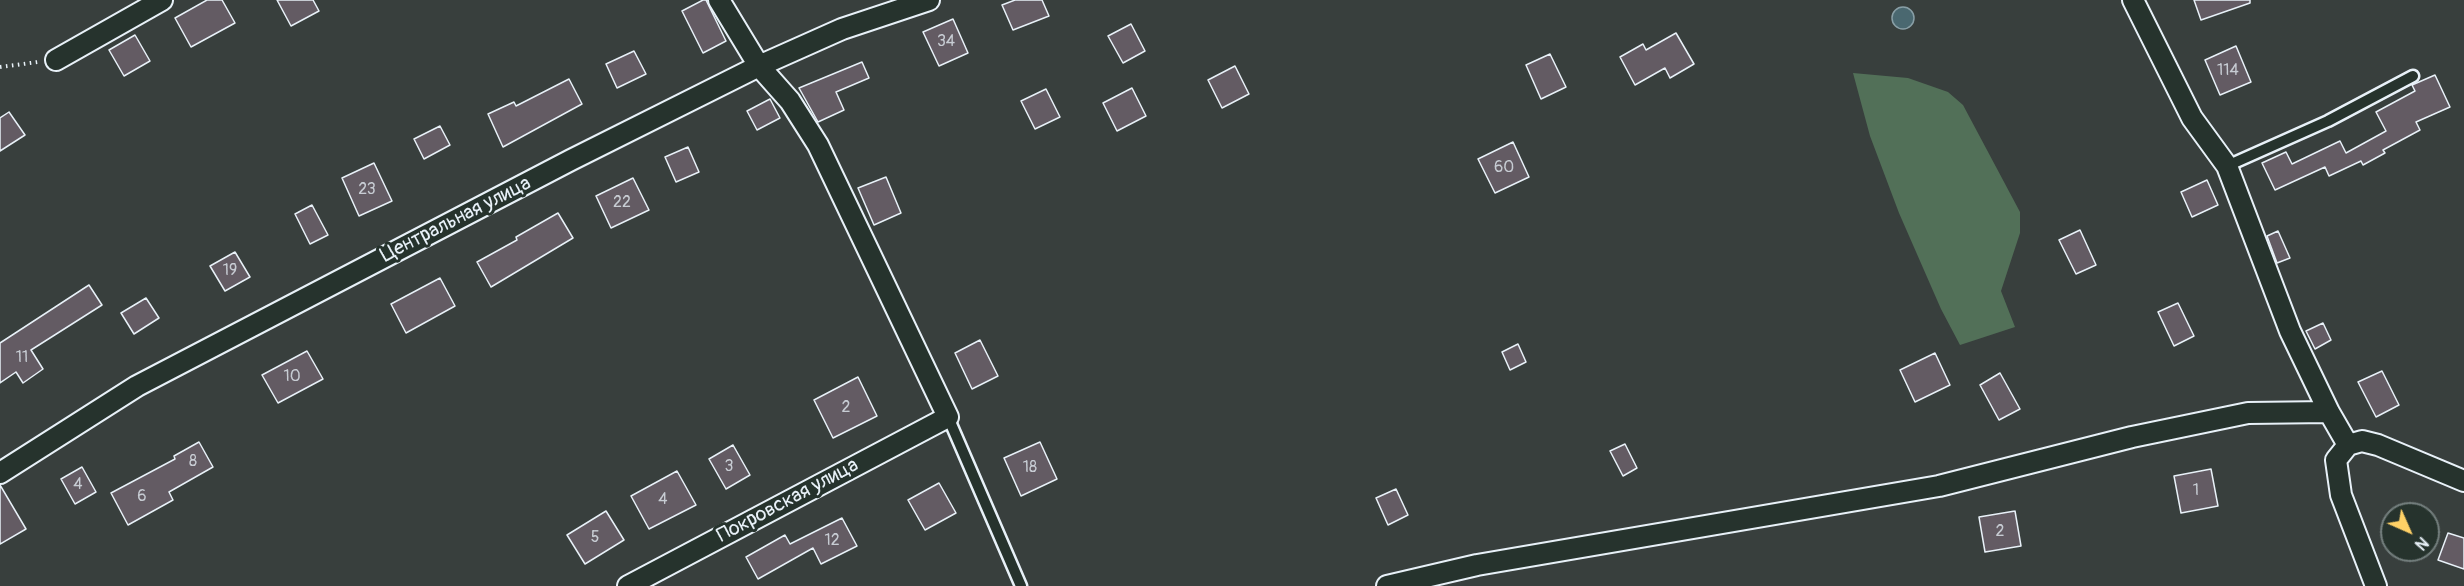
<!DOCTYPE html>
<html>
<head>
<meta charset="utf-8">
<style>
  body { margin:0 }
  #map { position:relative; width:2464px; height:586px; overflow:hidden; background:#383f3d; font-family:Pangolin,sans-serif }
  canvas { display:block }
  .north { position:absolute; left:2380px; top:502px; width:60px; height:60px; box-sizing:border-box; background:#26332d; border:2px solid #747f7e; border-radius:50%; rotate:135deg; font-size:16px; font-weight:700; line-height:24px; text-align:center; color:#e8f1f8 }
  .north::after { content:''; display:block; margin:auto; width:21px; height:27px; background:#ffd166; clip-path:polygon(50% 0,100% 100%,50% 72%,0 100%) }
</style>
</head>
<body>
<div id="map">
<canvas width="2464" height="586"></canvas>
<div class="north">N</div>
</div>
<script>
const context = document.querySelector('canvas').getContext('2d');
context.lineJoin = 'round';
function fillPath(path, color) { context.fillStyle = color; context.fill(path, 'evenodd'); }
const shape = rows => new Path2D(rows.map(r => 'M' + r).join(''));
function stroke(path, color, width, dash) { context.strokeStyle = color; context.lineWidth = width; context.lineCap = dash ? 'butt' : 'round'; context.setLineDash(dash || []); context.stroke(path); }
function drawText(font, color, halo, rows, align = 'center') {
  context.font = font + ' Pangolin,sans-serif'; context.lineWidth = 6; context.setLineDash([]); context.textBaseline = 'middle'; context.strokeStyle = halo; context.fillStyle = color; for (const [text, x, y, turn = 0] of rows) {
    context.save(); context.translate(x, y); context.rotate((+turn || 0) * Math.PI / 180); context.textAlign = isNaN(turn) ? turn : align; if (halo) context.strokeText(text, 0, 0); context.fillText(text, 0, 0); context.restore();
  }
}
fillPath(shape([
  [1853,73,1908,78,1948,92,1963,105,2020,212,2020,233,2001,291,2015,327,1960,345,1941,309,1899,213,1870,136]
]), '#527058');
const water = shape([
  '1892 18a11 11 0 1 1 22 0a11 11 0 1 1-22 0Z'
]);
fillPath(water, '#4a6870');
stroke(water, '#899fa6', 1.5);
const building = shape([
  [207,0,222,0,235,23,191,47,175,18,207,0],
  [277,0,313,0,319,11,291,26,277,0],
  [703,0,706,0,726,41,703,53,682,11,703,0],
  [1015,0,1042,0,1049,16,1013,30,1002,5,1015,0],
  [2194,0,2250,0,2250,3,2201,20,2194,0],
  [953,19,968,53,939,66,923,32,953,19],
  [1131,24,1145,51,1123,63,1108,36,1131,24],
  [1676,33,1694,64,1670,78,1665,68,1635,85,1620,57,1643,44,1646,50,1676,33],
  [135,35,150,61,124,76,109,50,135,35],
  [2236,46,2251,82,2220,95,2205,60,2236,46],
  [634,51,646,74,617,88,606,64,634,51],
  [1550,54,1566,87,1541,99,1526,65,1550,54],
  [862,62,869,78,836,92,844,110,818,122,799,88,862,62],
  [1235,66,1249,94,1222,108,1208,80,1235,66],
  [2435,75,2450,107,2416,122,2420,130,2383,150,2385,153,2363,165,2361,161,2329,176,2325,167,2275,190,2262,163,2286,152,2292,164,2340,141,2346,153,2386,131,2376,112,2415,91,2412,85,2435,75],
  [569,79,582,104,503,147,488,114,514,102,516,106,569,79],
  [1132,88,1146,116,1117,131,1103,103,1132,88],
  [1046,89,1060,117,1035,129,1021,101,1046,89],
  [770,99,780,118,757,130,747,111,770,99],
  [9,112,25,135,0,151,0,118,9,112],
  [440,126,450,145,424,159,414,139,440,126],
  [1513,142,1529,177,1495,193,1478,159,1513,142],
  [688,147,699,172,676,182,665,157,688,147],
  [374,163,392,201,359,216,342,178,374,163],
  [886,177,901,213,874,225,858,188,886,177],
  [633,178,649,210,611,228,596,196,633,178],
  [2207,180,2218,205,2192,217,2181,192,2207,180],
  [312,205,328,235,310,244,295,214,312,205],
  [558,213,573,238,491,287,477,262,517,240,516,237,558,213],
  [2080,230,2096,265,2076,274,2059,240,2080,230],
  [2278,231,2290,258,2277,263,2267,236,2278,231],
  [235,252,250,277,225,291,210,266,235,252],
  [440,278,455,306,406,333,391,304,440,278],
  [89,285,102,305,31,350,43,369,23,383,16,372,0,383,0,343,89,285],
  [146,298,159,318,134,334,121,313,146,298],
  [2178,303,2194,336,2174,346,2158,312,2178,303],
  [2323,323,2331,340,2315,349,2306,331,2323,323],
  [980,340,998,376,972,389,955,353,980,340],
  [1518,344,1526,362,1510,370,1502,352,1518,344],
  [307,351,323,379,278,403,262,375,307,351],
  [1935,353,1950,385,1915,402,1900,370,1935,353],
  [2382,371,2399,405,2376,417,2358,382,2382,371],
  [2000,373,2020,409,1999,420,1980,385,2000,373],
  [858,377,877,416,833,438,814,400,858,377],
  [199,442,213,467,169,492,173,500,128,525,111,493,175,459,174,456,199,442],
  [1040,442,1057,479,1021,496,1004,458,1040,442],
  [1625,444,1637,468,1623,476,1610,451,1625,444],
  [733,445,750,475,726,489,709,459,733,445],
  [82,467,96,492,75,504,61,479,82,467],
  [2211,469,2218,506,2181,513,2174,476,2211,469],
  [677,471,696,505,649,529,631,496,677,471],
  [939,483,956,513,925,530,908,500,939,483],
  [0,485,26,529,0,544,0,485],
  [1396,489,1408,515,1388,525,1376,498,1396,489],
  [606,511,624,540,585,564,567,535,606,511],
  [2015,511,2021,546,1985,552,1979,517,2015,511],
  [842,518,857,546,821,564,813,548,758,579,746,557,785,535,790,544,842,518],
  [2448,533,2464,538,2464,569,2438,560,2448,533]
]);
fillPath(building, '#635b63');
stroke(building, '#e8f1f8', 1.5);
const lane = shape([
  [2227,166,2328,121,2413,76],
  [948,417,1021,586]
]);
const street = shape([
  [2133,0,2192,118,2227,166,2290,331,2329,412,2348,445],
  [56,60,162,0],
  [0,473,137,386,571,160,759,66,842,29,929,0],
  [628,586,948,417,818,145,790,101,759,66,719,0],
  [1387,586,1477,565,1939,486,2132,437,2248,413,2329,412],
  [2376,586,2341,495,2336,460,2348,445,2362,441,2378,445,2464,481]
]);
stroke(lane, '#e8f1f8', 15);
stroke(street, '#e8f1f8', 24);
stroke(shape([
  [0,67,38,62]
]), '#e8f1f8', 4, [1.5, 4.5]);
stroke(lane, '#26332d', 10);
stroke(street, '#26332d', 20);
drawText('16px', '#c7ccd3', null, [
  ["34",946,42],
  ["114",2228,71],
  ["60",1504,168],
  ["23",367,190],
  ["22",622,203],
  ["19",230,271],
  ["11",22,358],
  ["10",292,377],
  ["2",846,408],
  ["8",193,462],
  ["3",729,467],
  ["18",1030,468],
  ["4",78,485],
  ["1",2196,491],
  ["6",142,497],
  ["4",663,500],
  ["2",2000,532],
  ["5",595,538],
  ["12",832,541]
]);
drawText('20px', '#e8f1f8', '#26332d', [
  ["Центральная улица",456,220,-27],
  ["Покровская улица",788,501,-28]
]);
</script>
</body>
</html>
